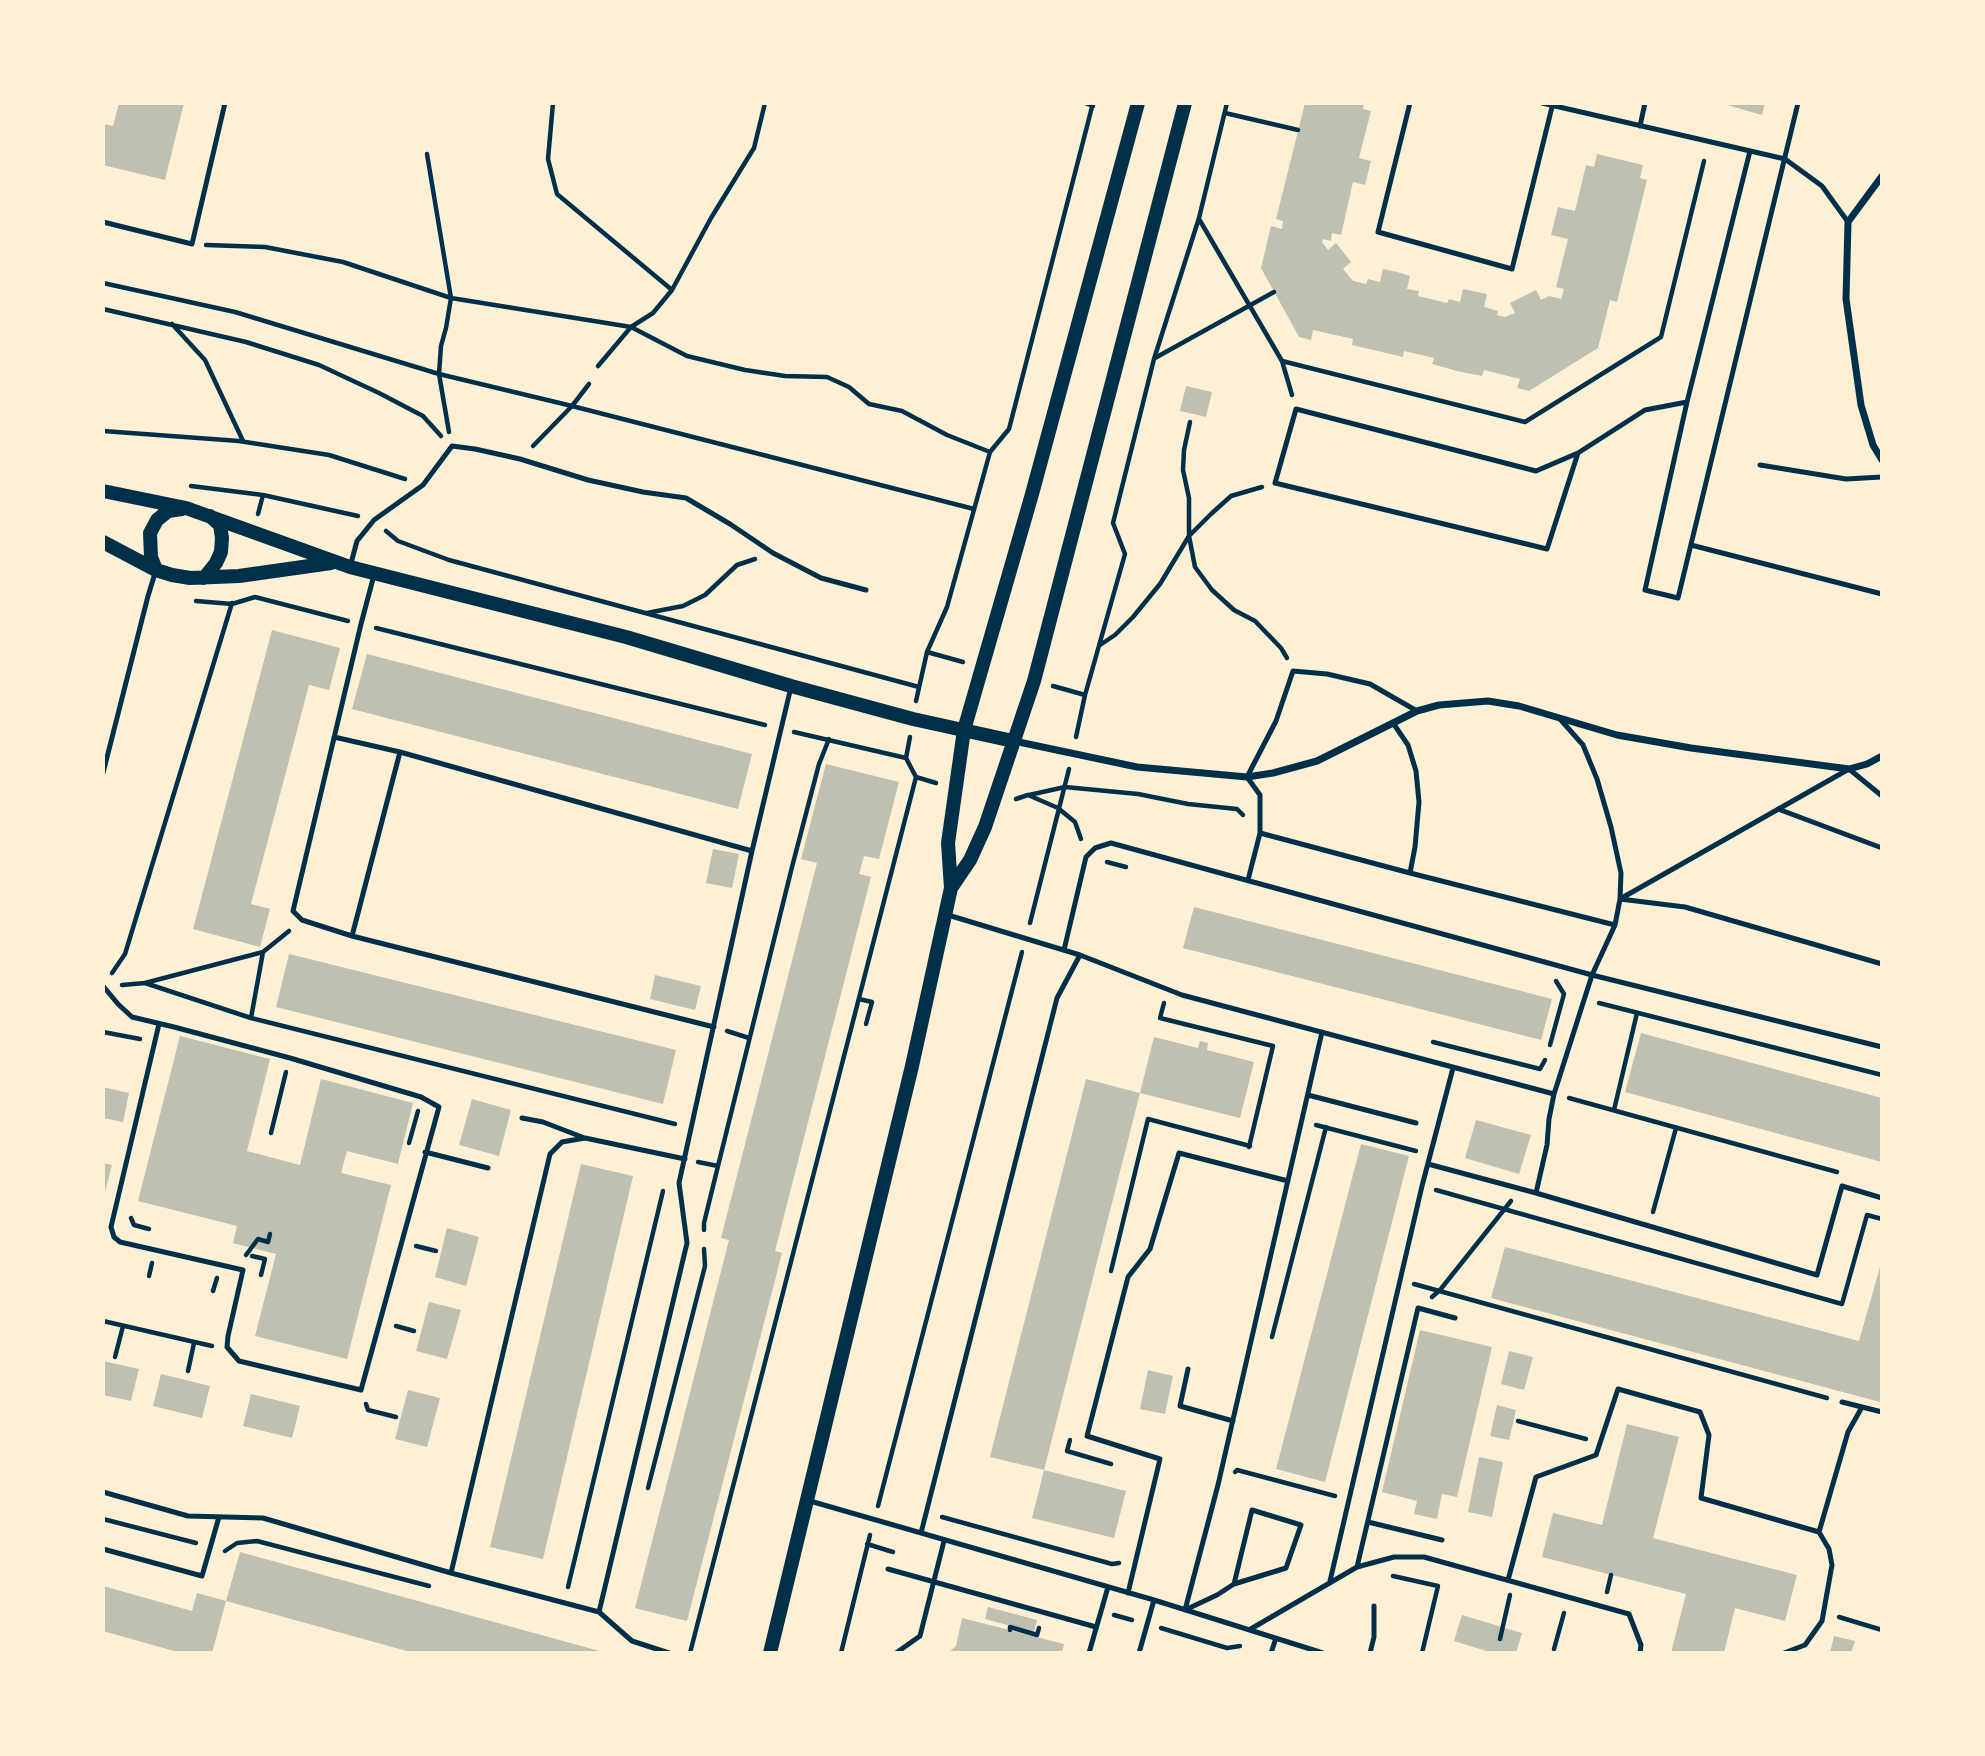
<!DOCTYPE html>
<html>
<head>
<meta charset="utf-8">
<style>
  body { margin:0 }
  #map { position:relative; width:1985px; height:1756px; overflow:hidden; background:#fdf0d5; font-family:Rubik,sans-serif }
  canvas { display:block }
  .frame { position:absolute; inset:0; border:105px solid #fdf0d5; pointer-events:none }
</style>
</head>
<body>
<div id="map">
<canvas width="1985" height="1756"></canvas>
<div class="frame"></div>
</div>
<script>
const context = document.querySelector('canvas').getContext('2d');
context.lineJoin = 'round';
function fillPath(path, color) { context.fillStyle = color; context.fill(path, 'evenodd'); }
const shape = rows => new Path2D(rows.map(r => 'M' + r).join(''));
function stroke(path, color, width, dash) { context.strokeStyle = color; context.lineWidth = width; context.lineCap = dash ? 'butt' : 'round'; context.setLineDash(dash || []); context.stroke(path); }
fillPath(shape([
  [119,103,184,103,165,180,103,165,103,124,113,126],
  [1305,103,1364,103,1363,109,1371,111,1359,158,1371,161,1365,185,1353,182,1341,235,1332,233,1331,241,1323,239,1322,242,1328,250,1336,243,1340,248,1351,262,1343,269,1353,281,1366,284,1368,279,1380,282,1383,269,1397,272,1410,276,1407,289,1419,291,1418,296,1447,303,1449,299,1460,302,1463,289,1487,294,1484,307,1498,311,1497,315,1505,317,1515,313,1510,303,1536,290,1541,300,1549,296,1561,299,1564,289,1556,287,1568,239,1551,235,1558,207,1575,211,1586,165,1594,167,1597,154,1643,165,1640,178,1647,180,1617,302,1610,300,1598,348,1529,391,1517,388,1520,379,1484,370,1482,376,1457,371,1432,364,1434,358,1404,351,1403,357,1352,345,1353,339,1313,330,1311,340,1299,337,1261,268,1271,226,1282,229,1283,221,1276,219],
  [1720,103,1765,103,1762,115],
  [1186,386,1212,392,1206,417,1180,411],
  [272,630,340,648,329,690,309,685,251,904,270,909,260,947,193,929],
  [367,654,752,754,738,809,352,709],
  [826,764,899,782,879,859,864,856,859,874,871,877,775,1251,782,1253,687,1621,635,1608,729,1240,721,1238,817,863,801,859],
  [713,849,739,854,732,888,706,883],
  [1194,907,1552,999,1541,1040,1183,948],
  [289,954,676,1050,663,1104,276,1007],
  [655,975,701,986,695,1010,650,999],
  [1641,1033,1882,1098,1882,1162,1625,1092],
  [180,1036,270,1059,247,1151,300,1165,321,1079,413,1103,398,1164,347,1151,341,1173,391,1185,347,1359,255,1336,276,1254,233,1243,237,1226,138,1201],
  [1154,1037,1198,1048,1200,1041,1208,1043,1207,1050,1254,1062,1240,1118,1140,1093],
  [1086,1079,1140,1093,1044,1470,990,1457],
  [103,1087,129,1093,123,1122,103,1118],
  [472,1099,511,1110,499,1156,459,1145],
  [1476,1120,1531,1135,1519,1174,1465,1158],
  [1361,1144,1409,1156,1325,1482,1276,1469],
  [103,1163,112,1165,104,1196,103,1196],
  [581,1164,633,1176,543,1559,490,1547],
  [447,1228,479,1237,466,1286,435,1277],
  [1505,1247,1859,1341,1882,1260,1882,1396,1880,1402,1491,1298],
  [429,1302,461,1310,447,1359,416,1351],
  [1420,1330,1492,1347,1457,1497,1442,1494,1437,1519,1414,1514,1417,1501,1382,1492],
  [1509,1351,1533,1357,1524,1390,1501,1384],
  [103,1361,139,1369,131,1401,103,1395],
  [1148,1370,1173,1376,1165,1414,1140,1409],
  [161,1374,210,1386,202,1418,153,1406],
  [408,1390,440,1398,427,1447,395,1439],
  [251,1394,300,1406,292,1438,243,1426],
  [1497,1405,1516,1410,1509,1440,1490,1436],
  [1627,1424,1679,1437,1653,1538,1797,1575,1785,1621,1735,1608,1724,1653,1671,1653,1686,1594,1542,1557,1553,1513,1602,1525],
  [1479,1457,1503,1462,1492,1517,1468,1512],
  [1044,1470,1126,1491,1114,1538,1032,1518],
  [240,1552,603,1652,603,1653,414,1653,226,1601,212,1653,181,1653,103,1631,103,1586,192,1611,197,1593,226,1601],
  [988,1607,1037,1620,1034,1632,985,1619],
  [1462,1615,1522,1633,1516,1653,1493,1653,1454,1641],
  [962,1618,1064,1644,1062,1653,948,1653,956,1646],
  [1834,1636,1855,1641,1851,1653,1830,1653]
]), '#bec0b2');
stroke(shape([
  [553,103,548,159,557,194,672,290],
  [1085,103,1093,106],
  [1225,113,1298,130],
  [427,154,451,298,446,328,441,346,439,374,449,432],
  [1199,219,1282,361,1525,422,1661,337,1704,161],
  [206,245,265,247,343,262,451,298,631,327,687,356,745,370,785,376,827,377,849,387,869,404,902,411,947,435,990,452],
  [103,283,235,312,439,374,572,406,974,509],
  [103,309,246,342,319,365,379,393,423,416,441,436],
  [172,324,205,360,243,441],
  [1155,358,1274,292],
  [1282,361,1292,395],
  [598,366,631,327,653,313,672,290,711,218,754,148,765,103],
  [1190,422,1184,450,1183,470,1189,498,1189,536,1195,567,1212,590,1234,610,1255,621,1281,648,1287,658],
  [103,431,239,441,329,455,405,479],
  [533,446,572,406,589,384],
  [191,486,263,495,358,516],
  [258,514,263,495],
  [386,531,398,541,449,560,919,687],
  [196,601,232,604,255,597,348,621],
  [647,613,683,606,705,595,737,565,755,559],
  [376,628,765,725],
  [1100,645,1115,635,1133,617,1160,584,1189,536,1211,514,1231,496,1262,487],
  [927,652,963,662],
  [1053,686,1085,695],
  [916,701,927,652,947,607,990,452,1009,429,1093,103],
  [794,732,906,758],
  [1076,737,1085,695,1125,554,1113,523,1154,359,1199,218,1227,103],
  [916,777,936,783],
  [1029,795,1065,787,1138,794,1188,804,1237,809,1243,815],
  [1016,799,1028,795,1058,808,1075,822,1081,839],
  [1107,862,1126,867],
  [1030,923,1069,769],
  [112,973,125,954,232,603],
  [145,983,263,952,289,931],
  [122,985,145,983,251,1018,675,1124],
  [859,999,872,1002,866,1024],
  [1164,1003,1160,1018,1273,1046,1249,1147],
  [1599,1003,1882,1075],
  [251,1018,263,952],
  [727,1031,749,1038],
  [103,1032,140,1039],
  [1433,1042,1540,1069,1545,1060],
  [1550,1045,1564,994,1556,981],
  [1569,1098,1837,1172],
  [1614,1110,1637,1013],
  [1316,1125,1416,1151],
  [271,1133,286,1072],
  [409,1143,418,1111],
  [698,1162,718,1166],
  [1436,1190,1842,1304,1867,1215,1882,1219],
  [1653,1212,1676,1128],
  [131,1218,134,1225,149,1229],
  [704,1230,704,1223,718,1166,792,867,819,764,829,739],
  [416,1246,436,1251],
  [246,1255,258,1239,268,1242,270,1234],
  [252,1256,265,1259,261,1275],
  [1111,1271,1148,1119,1250,1146],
  [149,1276,152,1263],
  [1414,1284,1827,1398],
  [213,1291,217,1278],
  [1432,1297,1440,1290,1511,1201],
  [103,1321,212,1346],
  [396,1326,414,1331],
  [1272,1337,1326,1127],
  [115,1357,123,1326],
  [188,1371,194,1343],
  [366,1404,368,1410,396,1417],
  [1518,1421,1586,1439],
  [1070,1440,1067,1451,1111,1464],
  [1235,1472,1237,1470,1335,1496],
  [648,1488,705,1266,704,1249],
  [878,1506,1022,952],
  [942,1517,1112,1564,1119,1563],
  [103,1519,196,1543],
  [867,1544,893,1552],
  [225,1551,237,1543,257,1541,429,1586],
  [1393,1576,1438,1586,1422,1653],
  [568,1587,663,1191],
  [1607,1592,1611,1575],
  [1114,1615,1132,1620],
  [1839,1617,1882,1630],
  [1161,1628,1227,1648,1240,1646],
  [1010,1630,1010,1627,1037,1635,1039,1628],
  [1500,1639,1510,1595],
  [1554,1649,1564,1613],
  [690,1653,916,777,906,758,910,737],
  [841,1653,870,1535]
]), '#003049', 4.5);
stroke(shape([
  [1410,103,1378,232,1512,269,1553,103],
  [1542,103,1785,159,1822,186,1848,222],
  [1640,126,1645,103],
  [1750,151,1687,402,1645,590,1678,598,1798,103],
  [103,222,192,244,225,103],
  [1578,453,1547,549,1275,483,1296,409,1536,471,1578,453,1645,410,1687,402],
  [1760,465,1846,479,1882,477],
  [1691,545,1882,594],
  [350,567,357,541,374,520,423,485,452,446,475,449,520,459,588,480,643,492,686,498,730,524,773,553,821,578,866,590],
  [374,575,361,624,293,911,302,920,352,936,714,1027],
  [1560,719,1583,745,1597,779,1611,827,1621,873,1620,899,1615,925,1592,975,1554,1094,1549,1119,1547,1145,1536,1193,1817,1275,1842,1186,1882,1198],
  [1393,723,1408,745,1416,771,1419,802,1415,847,1410,873],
  [334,737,400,752,752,851],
  [103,773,148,596,156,570],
  [1778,809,1882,848],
  [1260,833,1410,873,1615,925],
  [1248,880,1260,833,1260,795,1247,777,1276,721,1293,671,1327,674,1370,684,1417,711],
  [1620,899,1849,769,1882,796],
  [1620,899,1685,907,1882,964],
  [948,915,1080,955,1182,995,1554,1094],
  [352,936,400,752],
  [1064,950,1086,857,1095,848,1111,843,1592,975,1882,1047],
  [103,986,118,1004,132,1017,174,1027,290,1058,421,1097,439,1107,361,1390,239,1361,227,1347,228,1336,243,1270,120,1242,114,1237,111,1227,159,1024],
  [1308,1095,1416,1123],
  [522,1118,543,1122,582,1137],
  [425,1152,488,1168],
  [1428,1164,1536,1193],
  [1188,1369,1180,1406,1233,1421],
  [1842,1402,1882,1412],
  [103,1492,188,1516,263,1518,451,1573,599,1612,687,1243,679,1183,752,851,791,687],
  [810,1501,1154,1600,1323,1653],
  [1368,1522,1442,1540],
  [1819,1532,1848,1432,1862,1407],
  [921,1533,1057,998,1080,955],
  [103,1549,202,1576,219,1517],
  [1357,1567,1418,1308,1455,1318],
  [888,1569,1096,1627],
  [451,1573,550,1154,562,1142,585,1138,685,1159],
  [1508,1580,1536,1477,1596,1455,1618,1389,1700,1412,1709,1435,1701,1498,1819,1532,1829,1549,1832,1565,1822,1621,1805,1645,1784,1653],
  [1330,1581,1422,1186,1453,1068],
  [1128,1593,1160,1459,1087,1436,1128,1277,1150,1249,1179,1153,1288,1181],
  [1185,1610,1218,1485,1322,1032],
  [1185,1610,1217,1595,1234,1584,1286,1568,1301,1525,1252,1510,1234,1584],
  [599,1612,632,1641,669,1653],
  [1249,1630,1357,1567,1394,1557,1424,1557,1629,1614,1641,1645,1640,1653],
  [896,1653,920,1636,944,1541],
  [1089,1653,1108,1587],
  [1139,1653,1154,1600],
  [1271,1653,1276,1638],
  [1370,1653,1374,1637,1374,1606]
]), '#003049', 5);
stroke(shape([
  [1882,176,1848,222,1846,299,1861,405,1873,445,1882,460],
  [1014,741,1137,767,1247,777,1273,773,1317,761,1417,711,1439,705,1488,701,1519,706,1617,735,1691,748,1849,769,1867,764,1882,756]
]), '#003049', 7);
stroke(shape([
  [103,491,186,508,350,567,626,637,791,686,913,719,1013,741],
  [103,542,156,570,172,575,190,578,239,576,331,563],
  [156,570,151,557,150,533,157,520,168,511,182,509],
  [204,578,216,563,221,552,222,538,220,525,210,516],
  [951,888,970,860,985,827,1034,681,1185,103],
  [770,1653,912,1066,951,888,948,843,964,730,1032,494,1138,103]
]), '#003049', 14);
</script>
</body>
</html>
